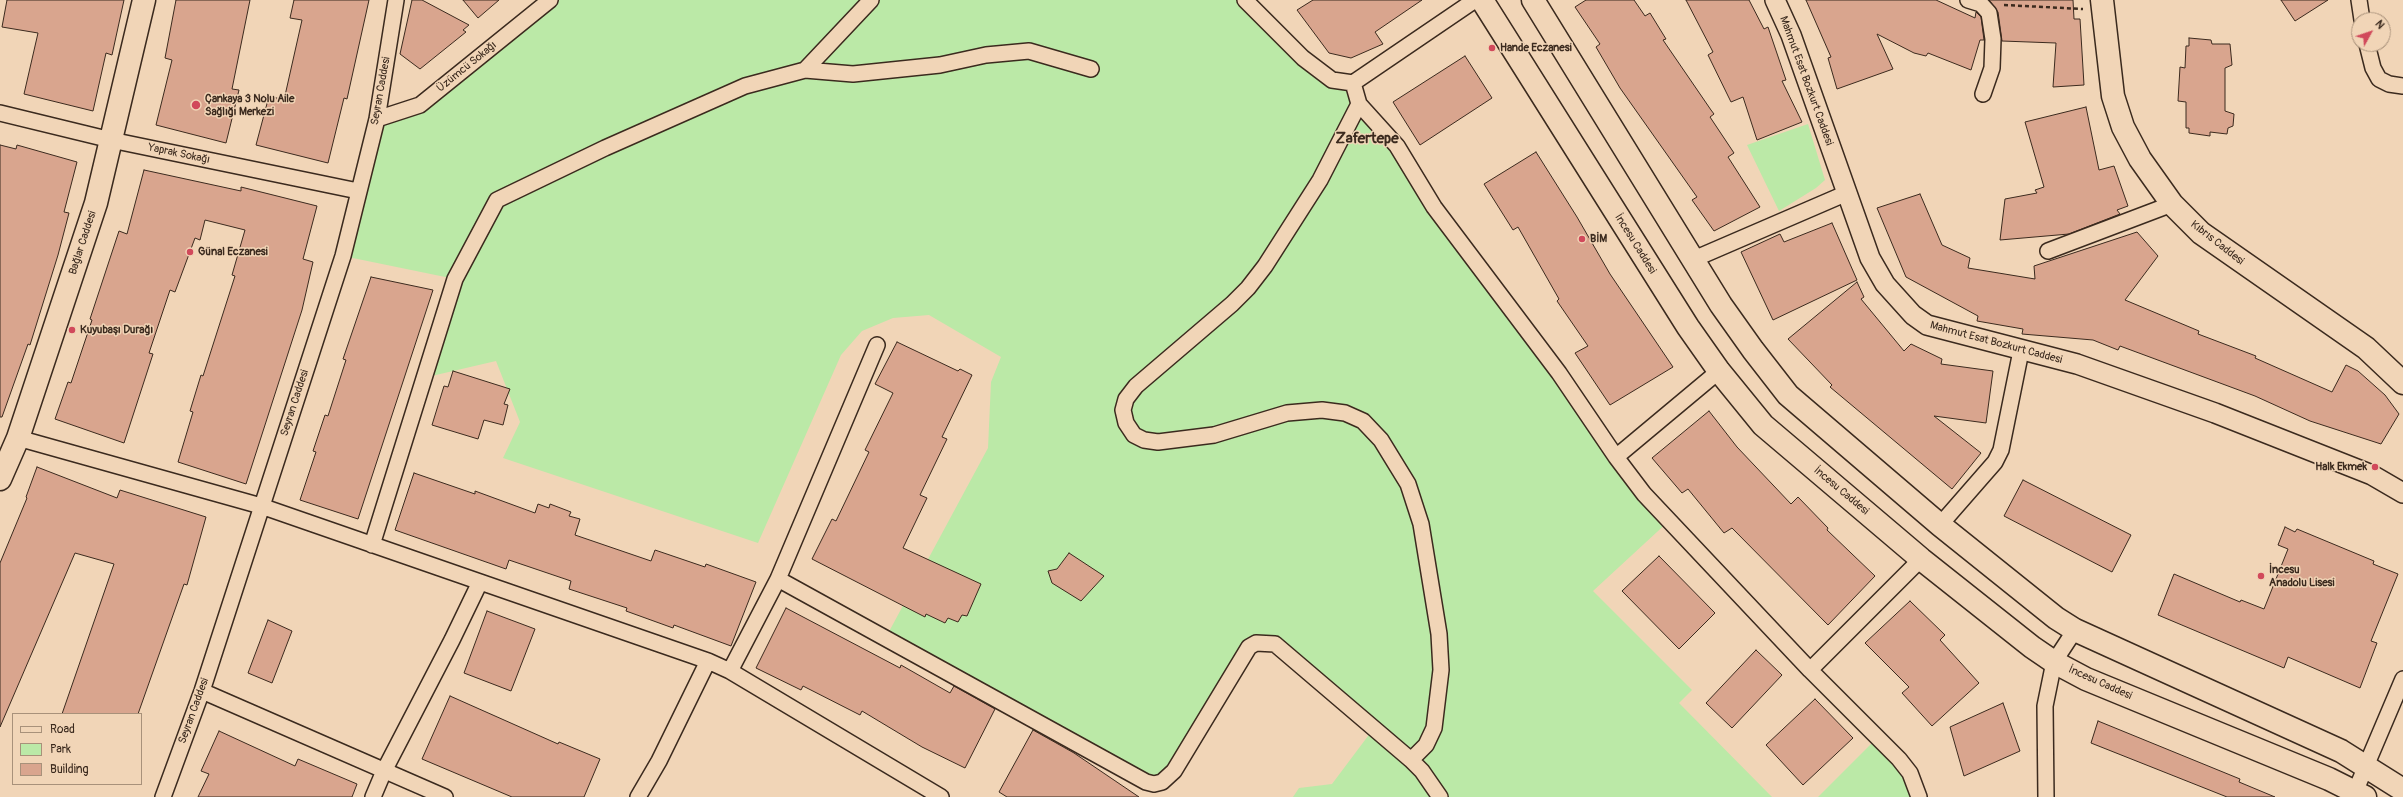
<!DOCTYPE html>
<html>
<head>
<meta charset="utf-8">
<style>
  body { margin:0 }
  #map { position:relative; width:2403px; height:797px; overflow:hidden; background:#f1d5b7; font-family:Pangolin,sans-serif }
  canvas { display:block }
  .legend { position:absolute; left:12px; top:713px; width:130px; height:72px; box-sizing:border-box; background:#f1d5b7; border:1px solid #a8917a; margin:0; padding:5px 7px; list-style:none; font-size:12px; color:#3b2a1e }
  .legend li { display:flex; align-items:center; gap:8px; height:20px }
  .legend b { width:20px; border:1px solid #a8917a }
  .north { position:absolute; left:2351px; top:12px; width:40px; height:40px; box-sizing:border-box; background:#f1d5b7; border:1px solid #a8917a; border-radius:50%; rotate:50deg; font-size:11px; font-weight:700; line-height:16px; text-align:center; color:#3b2a1e }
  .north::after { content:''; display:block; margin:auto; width:14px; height:18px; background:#d1495b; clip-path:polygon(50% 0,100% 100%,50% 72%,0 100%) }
</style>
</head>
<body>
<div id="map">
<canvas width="2403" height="797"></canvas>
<ul class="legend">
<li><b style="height:5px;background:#f1d5b7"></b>Road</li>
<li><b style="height:11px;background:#bbe9a7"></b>Park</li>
<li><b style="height:11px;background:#d9a58e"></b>Building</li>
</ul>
<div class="north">N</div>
</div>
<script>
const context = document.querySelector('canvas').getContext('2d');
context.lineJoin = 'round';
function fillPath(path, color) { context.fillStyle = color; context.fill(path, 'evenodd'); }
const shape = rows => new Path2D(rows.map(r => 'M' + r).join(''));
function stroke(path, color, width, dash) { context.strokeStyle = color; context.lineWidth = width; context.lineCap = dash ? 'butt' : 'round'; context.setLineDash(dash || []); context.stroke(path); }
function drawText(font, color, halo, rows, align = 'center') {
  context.font = font + ' Pangolin,sans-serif'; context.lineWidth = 3; context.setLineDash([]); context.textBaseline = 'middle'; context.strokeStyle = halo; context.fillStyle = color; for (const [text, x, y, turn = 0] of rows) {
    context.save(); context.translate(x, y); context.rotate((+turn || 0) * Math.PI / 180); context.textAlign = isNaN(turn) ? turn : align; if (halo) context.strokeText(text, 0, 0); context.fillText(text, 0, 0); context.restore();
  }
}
fillPath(shape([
  [550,0,1245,0,1303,58,1353,83,1670,520,1593,591,1692,690,1679,703,1772,797,1293,797,1299,788,1332,784,1374,728,1275,644,1256,643,1174,771,1154,784,885,639,988,448,991,382,1001,357,929,315,893,318,862,331,841,355,758,543,503,458,520,422,496,361,423,378,455,279,343,256,377,119,420,105],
  [1808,124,1825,180,1816,188,1779,211,1747,145],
  [1872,743,1926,792,1927,797,1818,797]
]), '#bbe9a7');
const building = shape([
  [7,0,124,0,112,55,106,53,93,111,24,94,38,33,2,27,7,0],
  [176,0,250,0,232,89,239,90,226,143,156,125,172,60,165,58,176,0],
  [294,0,369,0,347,99,344,98,328,163,256,145,269,96,284,100,302,20,290,18,294,0],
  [412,0,422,0,469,25,463,30,466,32,420,69,400,54,412,0],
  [463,0,499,0,478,18,463,0],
  [1313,0,1422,0,1375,32,1383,44,1351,58,1329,53,1297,10,1313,0],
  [1586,0,1634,0,1645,16,1650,13,1666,39,1663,40,1711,110,1714,114,1710,117,1734,153,1728,157,1760,207,1714,231,1692,200,1697,197,1620,88,1596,47,1600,44,1575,7,1586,0],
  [1686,0,1749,0,1764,29,1768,27,1786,80,1782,81,1802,122,1757,140,1743,97,1731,102,1708,55,1713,52,1686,0],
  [1806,0,1936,0,1975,18,1976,12,1981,17,1984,40,1980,40,1971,70,1928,53,1926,56,1914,53,1877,34,1893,69,1837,89,1828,58,1831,57,1806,0],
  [1989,0,2073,0,2074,19,2080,19,2084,85,2053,87,2056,43,2002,41,1998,12,1989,0],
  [2281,0,2328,0,2295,21,2281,0],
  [2189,38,2211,40,2212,44,2230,44,2232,65,2225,68,2225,111,2234,114,2233,126,2228,128,2227,134,2210,132,2210,136,2189,133,2189,128,2186,128,2186,102,2178,101,2180,67,2185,68,2186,46,2189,46,2189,38],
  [1465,56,1492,98,1420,145,1393,102,1465,56],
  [2086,107,2099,170,2114,166,2128,206,2117,210,2120,214,2069,234,2000,240,2005,199,2037,193,2035,190,2044,187,2025,122,2086,107],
  [0,145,16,149,17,145,77,162,64,212,69,213,58,255,30,345,28,344,2,417,0,417,0,145],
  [1536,152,1577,217,1610,274,1673,367,1610,405,1575,353,1588,346,1557,301,1559,299,1518,227,1513,230,1484,184,1536,152],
  [144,170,241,191,241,187,317,206,303,259,313,262,302,310,246,484,178,462,193,412,190,411,201,375,203,376,235,276,232,275,245,230,205,220,200,240,195,238,175,292,170,290,149,353,153,354,124,443,55,419,68,382,71,383,92,320,90,319,119,231,127,234,144,170],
  [1920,194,1942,245,1970,258,1968,268,2035,279,2034,266,2137,232,2158,256,2125,300,2199,331,2198,334,2256,356,2255,358,2332,392,2346,365,2358,371,2385,395,2399,414,2381,444,2310,421,2255,396,2120,346,2118,350,2093,340,2022,334,2023,329,1977,321,1978,316,1906,277,1877,208,1920,194],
  [1832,223,1857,280,1773,320,1741,252,1780,234,1784,242,1832,223],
  [371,277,433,290,358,519,300,500,316,452,313,451,325,415,328,416,346,360,343,359,371,277],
  [1857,282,1864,297,1861,299,1904,351,1911,344,1942,359,1941,364,1993,371,1986,423,1934,416,1981,453,1952,489,1830,387,1832,385,1788,339,1857,282],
  [897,342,958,371,960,369,972,375,942,437,947,439,920,495,927,498,903,548,981,584,967,616,962,615,958,622,948,618,945,623,926,614,925,617,812,559,832,519,836,521,869,452,865,450,893,393,875,384,897,342],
  [453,371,510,389,504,404,508,405,503,425,484,420,478,439,432,425,444,386,448,387,453,371],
  [1709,411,1737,447,1791,504,1798,497,1828,528,1827,530,1875,576,1828,625,1732,528,1724,533,1688,489,1682,493,1652,458,1709,411],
  [37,467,117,498,120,490,206,517,187,585,184,584,138,714,62,714,114,564,75,553,0,727,0,563,27,498,26,497,37,467],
  [414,473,475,494,475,491,535,513,538,504,549,508,550,504,571,512,569,516,580,519,575,535,651,561,655,550,705,567,706,564,756,582,731,646,674,625,673,628,626,611,627,608,569,589,571,581,509,560,506,569,395,530,414,473],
  [2023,480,2131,535,2112,572,2004,516,2023,480],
  [2285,527,2295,532,2297,529,2374,561,2373,564,2398,574,2371,641,2377,643,2360,688,2288,657,2284,668,2158,615,2174,574,2240,602,2241,600,2264,609,2288,549,2278,545,2285,527],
  [1069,553,1104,576,1081,601,1052,583,1048,571,1057,569,1069,553],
  [1659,556,1715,613,1679,649,1622,591,1659,556],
  [1910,601,1945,635,1940,640,1979,683,1932,726,1902,693,1909,687,1865,643,1910,601],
  [786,608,900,668,901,665,950,693,954,686,995,709,965,768,922,747,862,711,860,715,803,686,801,690,756,668,786,608],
  [487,611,535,629,511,691,464,673,487,611],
  [268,620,292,631,272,683,248,673,268,620],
  [1756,650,1782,675,1732,728,1706,703,1756,650],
  [450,696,558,744,559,742,600,759,584,797,512,797,422,759,450,696],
  [1815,699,1853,738,1803,785,1766,745,1815,699],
  [2003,703,2020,751,1964,776,1950,727,2003,703],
  [2098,721,2240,779,2239,782,2275,797,2227,797,2091,743,2098,721],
  [1033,730,1074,753,1139,797,1007,797,999,792,1033,730],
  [219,731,295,766,298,759,357,784,352,797,198,797,209,774,201,771,219,731]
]);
fillPath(building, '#d9a58e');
stroke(building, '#3b2a1e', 1);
const minor = shape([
  [1245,0,1303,58,1332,80,1353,83,1475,0],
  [1968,0,1981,4,1989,13,1993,39,1992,68,1983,94],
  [2359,0,2362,20],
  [2367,44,2373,68,2379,79,2389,84,2403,86],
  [805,70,853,74,940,65,986,55,1029,51,1091,69],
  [1353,83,1359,104,1320,180,1265,266,1248,288,1232,304,1136,386,1126,399,1123,410,1126,423,1134,435,1144,440,1158,442,1214,435,1287,413,1322,410,1345,413,1363,421,1381,440,1408,484,1421,524,1439,634,1441,670,1434,728,1426,745,1411,760],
  [1359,104,1397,146,1434,207,1559,373,1616,457,1644,494,1810,670,1921,559],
  [0,113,111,140,358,191],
  [377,119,420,105,550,0],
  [2048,251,2172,204],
  [1694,259,1847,193],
  [18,438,261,506,708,661,730,671,941,797],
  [1616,457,1719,371],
  [1940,525,1995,462,2001,450,2021,351],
  [372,545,455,279,497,200,605,148,745,86,805,70,871,0],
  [778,579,1146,782,1154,784,1162,782,1174,771,1249,647,1256,643,1275,644,1411,760,1422,771,1440,797],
  [1810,670,1899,759,1910,773,1919,797],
  [730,671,778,579,877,345],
  [202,691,445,797],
  [2355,792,2403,679],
  [163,797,202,691,343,256,377,119,396,0],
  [373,797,384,771,452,640,480,582],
  [638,797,659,761,708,661],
  [2046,797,2045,706,2054,662,2075,630]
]);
const tertiary = shape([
  [1775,0,1791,35,1870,258,1885,284,1913,315,1927,325,2077,364,2215,413,2372,475,2403,493]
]);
const secondary = shape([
  [1482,0,1688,327,1719,371,1763,425,1921,559,2032,647,2054,662,2086,679,2329,779,2365,797],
  [1533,0,1721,305,1753,350,1788,395,1940,525,2056,618,2075,630,2341,751,2403,790],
  [2102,0,2113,96,2123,127,2140,159,2172,204,2201,233,2366,348,2403,383],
  [0,479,18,438,96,203,144,0]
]);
stroke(minor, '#3b2a1e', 18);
stroke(tertiary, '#3b2a1e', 22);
stroke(secondary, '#3b2a1e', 25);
stroke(shape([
  [2004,5,2083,9]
]), '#3b2a1e', 2.5, [4, 3]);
stroke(minor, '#f1d5b7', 15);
stroke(tertiary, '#f1d5b7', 19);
stroke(secondary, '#f1d5b7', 22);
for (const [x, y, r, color] of [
  [1492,48,4,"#d1495b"],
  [196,105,5,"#d1495b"],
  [1582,239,4,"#d1495b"],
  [190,252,4,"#d1495b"],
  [72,330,4,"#d1495b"],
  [2375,467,4,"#d1495b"],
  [2261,576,4,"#d1495b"]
]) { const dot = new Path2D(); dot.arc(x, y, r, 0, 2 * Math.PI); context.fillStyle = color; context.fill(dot); stroke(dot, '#f1d5b7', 1.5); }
drawText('bold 11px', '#3b2a1e', '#f1d5b7', [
  ["Hande Eczanesi",1500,48],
  ["Çankaya 3 Nolu Aile",205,99],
  ["Sağlığı Merkezi",205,112],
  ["BİM",1590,239],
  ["Günal Eczanesi",198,252],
  ["Kuyubaşı Durağı",80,330],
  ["Halk Ekmek",2367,467,"right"],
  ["İncesu",2269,570],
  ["Anadolu Lisesi",2269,583]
], 'left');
drawText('11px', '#3b2a1e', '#f1d5b7', [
  ["Üzümcü Sokağı",467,67,-39],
  ["Mahmut Esat Bozkurt Caddesi",1806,81,70],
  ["Seyran Caddesi",381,91,-80],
  ["Yaprak Sokağı",179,154,12],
  ["Bağlar Caddesi",83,243,-72],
  ["Kıbrıs Caddesi",2217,243,38],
  ["İncesu Caddesi",1635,244,58],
  ["Mahmut Esat Bozkurt Caddesi",1996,343,15],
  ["Seyran Caddesi",295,403,-72],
  ["İncesu Caddesi",1841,491,40],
  ["İncesu Caddesi",2100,683,24],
  ["Seyran Caddesi",194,711,-70]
]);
drawText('bold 15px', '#3b2a1e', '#f1d5b7', [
  ["Zafertepe",1367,139]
]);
</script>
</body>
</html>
